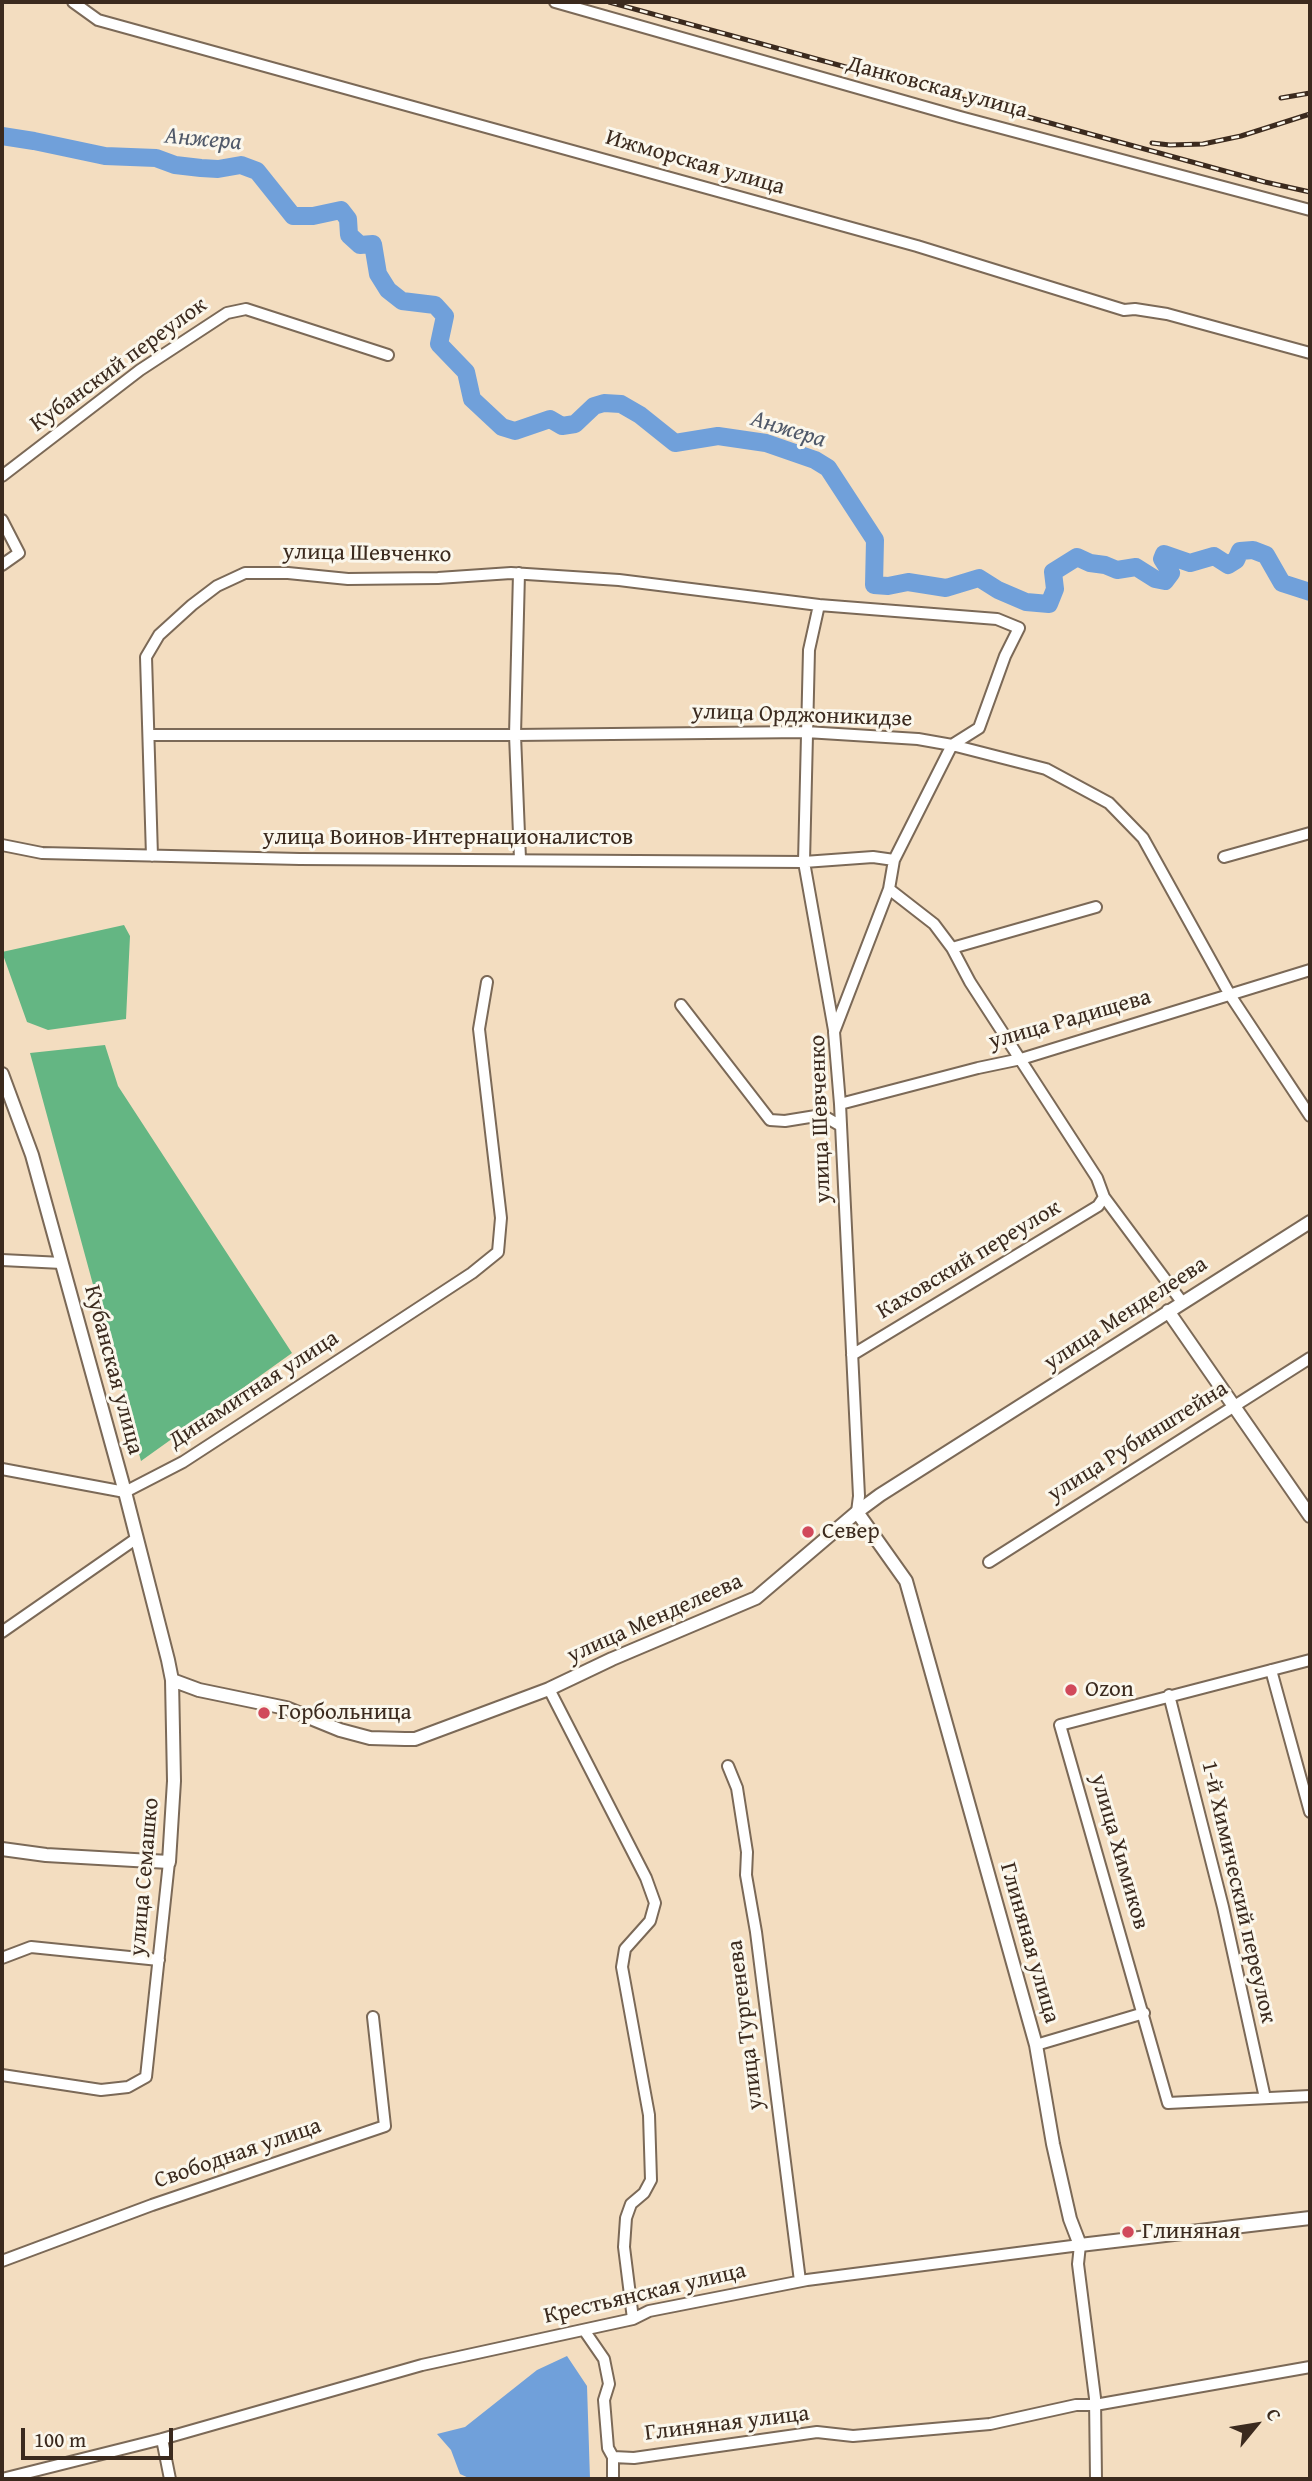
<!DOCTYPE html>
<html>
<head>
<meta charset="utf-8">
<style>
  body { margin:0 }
  #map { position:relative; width:1312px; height:2481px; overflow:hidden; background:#f3ddc0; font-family:"Gentium Book Plus",serif }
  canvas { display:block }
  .frame { position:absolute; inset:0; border:4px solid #3b2a1e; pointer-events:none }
  .north { position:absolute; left:1221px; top:2390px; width:70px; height:70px; -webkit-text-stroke:5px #fbf7ec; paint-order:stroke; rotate:60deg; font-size:19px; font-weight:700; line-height:28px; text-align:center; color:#3b2a1e }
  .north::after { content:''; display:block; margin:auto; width:24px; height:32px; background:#3b2a1e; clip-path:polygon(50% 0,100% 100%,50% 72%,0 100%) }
  .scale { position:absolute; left:21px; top:2428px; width:152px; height:32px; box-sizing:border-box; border:4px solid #3b2a1e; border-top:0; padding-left:9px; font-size:21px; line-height:24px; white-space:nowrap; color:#3b2a1e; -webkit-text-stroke:5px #fbf7ec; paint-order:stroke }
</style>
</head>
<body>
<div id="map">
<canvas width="1312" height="2481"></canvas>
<div class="frame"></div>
<div class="north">С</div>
<div class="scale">100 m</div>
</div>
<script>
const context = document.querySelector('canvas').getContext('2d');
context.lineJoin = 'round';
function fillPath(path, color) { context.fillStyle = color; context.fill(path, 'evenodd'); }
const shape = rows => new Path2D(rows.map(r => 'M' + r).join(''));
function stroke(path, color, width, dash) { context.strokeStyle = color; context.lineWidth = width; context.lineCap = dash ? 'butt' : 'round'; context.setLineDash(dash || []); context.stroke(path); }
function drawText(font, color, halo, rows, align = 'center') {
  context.font = font + ' "Gentium Book Plus",serif'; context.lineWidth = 6; context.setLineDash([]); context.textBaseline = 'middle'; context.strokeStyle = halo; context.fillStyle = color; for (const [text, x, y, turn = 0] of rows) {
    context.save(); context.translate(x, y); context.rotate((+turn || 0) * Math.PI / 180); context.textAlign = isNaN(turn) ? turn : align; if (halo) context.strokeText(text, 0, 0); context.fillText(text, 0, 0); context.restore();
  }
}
fillPath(shape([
  [124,925,130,936,126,1019,48,1030,27,1022,2,952],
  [105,1045,118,1086,292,1353,141,1461,30,1053]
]), '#64b683');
fillPath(shape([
  [567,2356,587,2386,590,2479,471,2479,460,2474,451,2450,437,2434,465,2427,537,2370]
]), '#70a0da');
stroke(shape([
  [2,136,34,141,105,156,156,158,175,165,201,168,218,169,241,165,257,171,293,216,313,216,341,210,348,219,349,235,360,245,373,244,378,274,388,290,402,301,435,305,445,316,439,344,466,372,472,399,502,427,515,431,550,419,562,426,575,424,594,406,604,403,621,404,640,415,675,443,718,436,766,443,815,460,828,468,875,540,874,585,888,586,908,582,946,588,979,578,998,590,1026,602,1049,604,1055,589,1053,572,1077,557,1090,563,1105,565,1117,570,1136,567,1155,579,1165,581,1171,573,1162,559,1164,554,1190,563,1214,556,1228,565,1236,560,1240,551,1253,550,1266,555,1282,583,1310,592]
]), '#70a0da', 18);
const minor = shape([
  [73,2,98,20,917,246,1124,310,1135,309,1167,314,1310,353],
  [555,2,960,117,1310,210],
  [2,476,140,370,227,313,246,309,388,355],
  [2,520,19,553,2,565],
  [519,573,515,735,520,859],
  [819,605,809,650,804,862,834,1030],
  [150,735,515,735,806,732,918,739,952,745,1046,769,1109,803,1143,838,1230,995,1310,1116],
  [2,845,42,853,300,859,804,862,873,857,894,860],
  [152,856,146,657,159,635,192,605,217,586,245,573,288,573,348,579,438,578,511,573,619,580,819,605,997,619,1019,628,1005,656,979,728,952,745,894,860,889,889,834,1032,840,1104,859,1496,857,1512],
  [1224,857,1310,833],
  [889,889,934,924,952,948,970,982,1097,1178,1104,1197,1182,1302],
  [952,948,1096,907],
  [681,1005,770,1120,785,1121,822,1115,841,1126],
  [840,1104,978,1068,1021,1059,1310,970],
  [2,1260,62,1263],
  [852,1355,1098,1206,1104,1197],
  [2,1469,125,1492,183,1462,246,1421,472,1273,498,1252,501,1218,479,1029,487,982],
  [989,1562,1310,1358],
  [2,1632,137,1538],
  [1310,1660,1060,1725,1168,2103,1310,2096],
  [1271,1670,1310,1812],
  [549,1689,646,1878,655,1903,650,1921,625,1949,622,1967,649,2115,651,2180,644,2193,631,2204,626,2218,624,2247,633,2319],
  [1169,1695,1223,1907,1265,2098],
  [728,1766,737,1788,747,1852,746,1875,756,1932,800,2281],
  [2,1958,31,1947,159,1960],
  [1036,2045,1144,2013],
  [2,2075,101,2090,128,2087,146,2077,169,1862],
  [2,2261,152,2205,385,2126,373,2017],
  [584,2330,604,2359,609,2384,604,2400,608,2448,613,2457,613,2479],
  [162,2439,170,2479],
  [613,2457,634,2458,817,2432,853,2436,990,2424,1076,2405,1095,2405,1310,2367],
  [2,2479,162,2439,422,2365,633,2319,649,2311,807,2280,1080,2245,1078,2264,1095,2398,1096,2479]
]);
const tertiary = shape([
  [2,1074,32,1155,125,1492,168,1660,172,1680,174,1781,169,1862,46,1855,2,1849],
  [1168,1311,1310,1516],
  [857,1512,906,1581,1036,2045,1053,2144,1070,2219,1080,2245,1310,2218],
  [172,1680,199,1690,286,1708,340,1730,370,1738,405,1739,415,1739,549,1689,612,1659,756,1598,857,1512,880,1495,1310,1222]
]);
stroke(minor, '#7b6957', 14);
stroke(tertiary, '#7b6957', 16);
stroke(minor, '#fff', 10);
stroke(tertiary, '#fff', 12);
const rail = shape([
  [609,2,1265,182,1310,192],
  [1281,98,1310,93],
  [1152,143,1170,145,1203,144,1241,136,1310,114]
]);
stroke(rail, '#3b2a1e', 5);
stroke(rail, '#fbf7ec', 2.5, [8]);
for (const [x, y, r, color] of [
  [808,1532,7,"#d1495b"],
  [1071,1690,7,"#d1495b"],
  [264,1713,7,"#d1495b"],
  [1128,2232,7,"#d1495b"]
]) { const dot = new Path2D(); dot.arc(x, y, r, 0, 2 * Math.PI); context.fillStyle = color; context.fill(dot); stroke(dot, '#fbf7ec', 2.5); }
drawText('23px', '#3b2a1e', '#fbf7ec', [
  ["Данковская улица",937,88,15],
  ["Ижморская улица",695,163,16],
  ["Кубанский переулок",119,365,-36],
  ["улица Шевченко",367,554,1],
  ["улица Орджоникидзе",802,716,2],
  ["улица Воинов-Интернационалистов",448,838],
  ["улица Радищева",1070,1020,-16],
  ["улица Шевченко",821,1119,-92],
  ["Каховский переулок",969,1260,-31],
  ["улица Менделеева",1126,1314,-33],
  ["Кубанская улица",113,1370,75],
  ["Динамитная улица",254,1390,-33],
  ["улица Рубинштейна",1138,1442,-32],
  ["улица Менделеева",655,1619,-24],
  ["улица Химиков",1119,1852,74],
  ["улица Семашко",145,1877,-85],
  ["1-й Химический переулок",1238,1892,77],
  ["Глиняная улица",1029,1943,74],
  ["улица Тургенева",746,2025,-97],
  ["Свободная улица",238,2154,-19],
  ["Крестьянская улица",645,2294,-13],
  ["Глиняная улица",727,2424,-7]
]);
drawText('23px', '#3b2a1e', '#fbf7ec', [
  ["Север",822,1532],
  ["Ozon",1085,1690],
  ["Горбольница",278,1713],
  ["Глиняная",1142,2232]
], 'left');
drawText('italic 24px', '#505969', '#fbf7ec', [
  ["Анжера",203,140,5],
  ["Анжера",788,430,17]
]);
</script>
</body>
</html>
